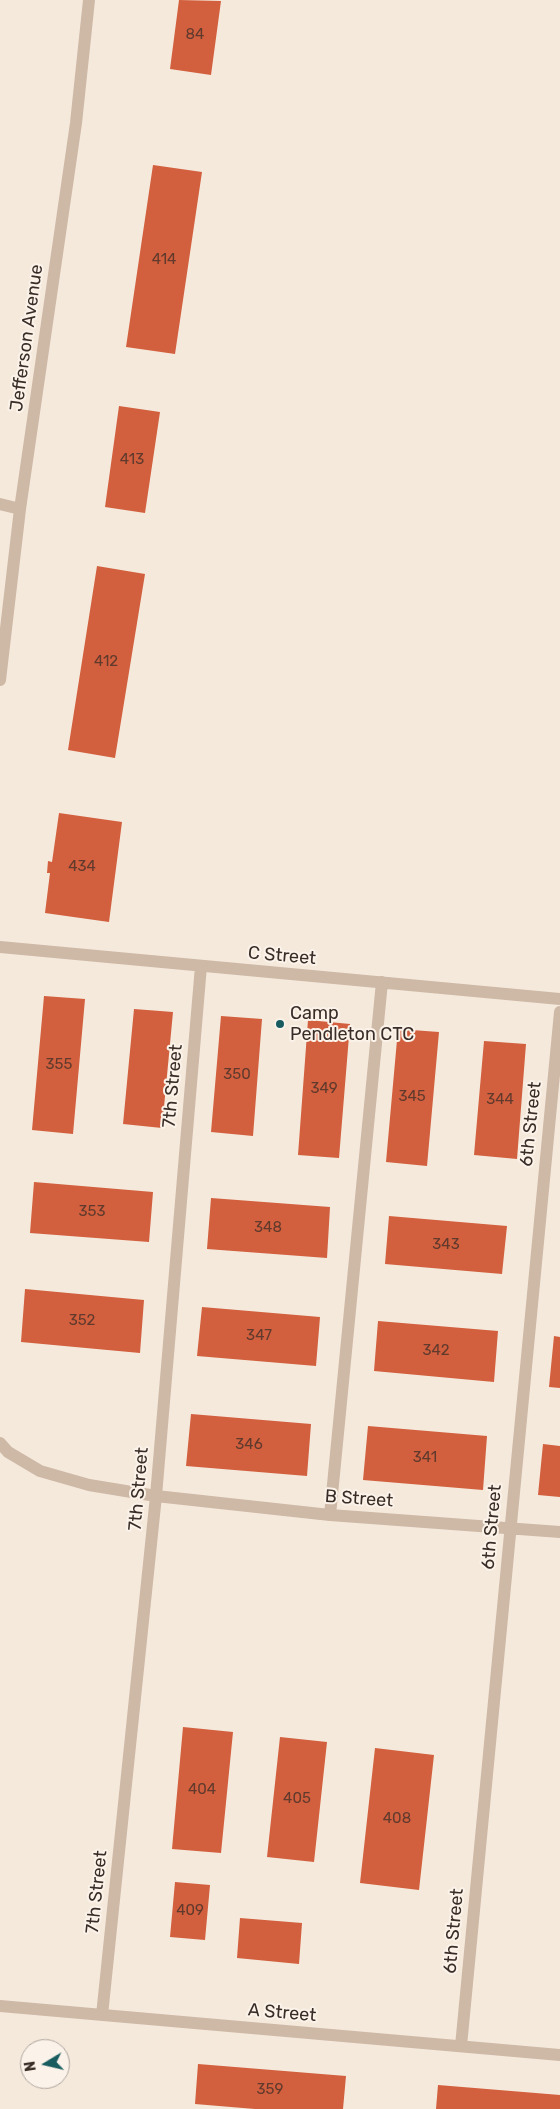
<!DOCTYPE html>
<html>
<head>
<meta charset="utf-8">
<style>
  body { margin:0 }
  #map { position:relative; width:560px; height:2109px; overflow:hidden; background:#f5e9dc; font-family:Rubik,sans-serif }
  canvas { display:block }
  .north { position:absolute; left:20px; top:2039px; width:50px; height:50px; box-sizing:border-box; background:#fbf3e9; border:1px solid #aea49c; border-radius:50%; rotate:261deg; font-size:14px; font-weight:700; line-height:20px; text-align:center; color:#3a2d28 }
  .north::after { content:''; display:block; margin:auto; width:18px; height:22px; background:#195c60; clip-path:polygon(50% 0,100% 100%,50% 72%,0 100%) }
</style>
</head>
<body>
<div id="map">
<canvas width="560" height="2109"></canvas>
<div class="north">N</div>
</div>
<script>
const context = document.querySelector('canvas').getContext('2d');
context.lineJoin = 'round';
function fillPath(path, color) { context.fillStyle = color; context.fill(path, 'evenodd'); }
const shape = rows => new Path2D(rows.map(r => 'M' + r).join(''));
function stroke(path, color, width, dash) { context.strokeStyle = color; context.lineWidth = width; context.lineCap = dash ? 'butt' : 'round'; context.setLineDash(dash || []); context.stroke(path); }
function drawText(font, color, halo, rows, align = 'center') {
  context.font = font + ' Rubik,sans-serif'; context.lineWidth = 4; context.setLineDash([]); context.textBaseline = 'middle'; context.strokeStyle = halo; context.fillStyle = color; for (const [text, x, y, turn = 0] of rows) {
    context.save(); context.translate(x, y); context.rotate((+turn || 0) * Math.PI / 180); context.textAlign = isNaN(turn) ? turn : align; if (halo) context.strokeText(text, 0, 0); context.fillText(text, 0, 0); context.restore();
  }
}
fillPath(shape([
  [179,0,221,1,211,75,170,69],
  [153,165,202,172,175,354,126,347],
  [119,406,160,412,145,513,105,507],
  [97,566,145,574,115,758,68,750],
  [59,813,122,822,109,922,45,913,50,873,47,873,48,861,52,862],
  [44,996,85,999,73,1134,32,1130],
  [134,1009,173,1012,162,1128,123,1124],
  [221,1016,262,1019,253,1136,211,1132],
  [308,1020,350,1024,339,1158,298,1155],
  [398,1029,439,1032,427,1166,386,1162],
  [484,1041,526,1044,517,1159,474,1155],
  [34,1182,153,1192,149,1242,30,1233],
  [211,1198,330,1207,327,1258,207,1249],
  [389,1216,507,1226,502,1274,385,1264],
  [25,1289,144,1300,140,1353,21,1342],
  [202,1307,320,1317,316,1366,197,1356],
  [378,1321,498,1331,494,1382,374,1371],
  [554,1336,560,1337,560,1388,549,1387],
  [191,1414,311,1424,307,1476,186,1466],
  [368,1426,487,1436,483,1490,363,1480],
  [543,1444,560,1446,560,1497,538,1495],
  [183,1727,233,1732,221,1853,172,1849],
  [280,1737,327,1742,314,1862,267,1857],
  [375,1748,434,1755,419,1890,360,1883],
  [175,1882,210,1885,205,1940,170,1937],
  [240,1918,302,1923,299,1964,237,1958],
  [198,2064,346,2076,343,2109,255,2109,195,2104],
  [438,2085,560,2095,560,2109,436,2109]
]), '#d25f3d');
stroke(shape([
  [0,504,20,509],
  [0,680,20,509,76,123,89,0],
  [0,947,560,999],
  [0,1443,8,1452,40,1471,89,1485,156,1496,330,1515,560,1532],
  [330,1515,382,982],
  [0,2006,560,2055],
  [102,2015,156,1496,201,966],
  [461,2046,560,1012]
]), '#ceb8a6', 12);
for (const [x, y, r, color] of [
  [280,1024,5,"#195c60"]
]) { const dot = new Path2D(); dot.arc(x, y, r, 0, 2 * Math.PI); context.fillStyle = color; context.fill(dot); stroke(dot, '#fbf3e9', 2); }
drawText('15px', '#603a2d', null, [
  ["84",195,35],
  ["414",164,260],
  ["413",132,460],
  ["412",106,662],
  ["434",82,867],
  ["355",59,1065],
  ["350",237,1075],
  ["349",324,1089],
  ["345",412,1097],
  ["344",500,1100],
  ["353",92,1212],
  ["348",268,1228],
  ["343",446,1245],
  ["352",82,1321],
  ["347",259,1336],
  ["342",436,1351],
  ["346",249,1445],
  ["341",425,1458],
  ["404",202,1790],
  ["405",297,1799],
  ["408",397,1819],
  ["409",190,1911],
  ["359",270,2090]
]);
drawText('18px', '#3a2d28', '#fbf3e9', [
  ["Jefferson Avenue",27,338,-82],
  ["C Street",282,956,5],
  ["7th Street",173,1086,-85],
  ["6th Street",531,1124,-84],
  ["7th Street",139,1489,-85],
  ["B Street",359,1499,4],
  ["6th Street",492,1527,-85],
  ["7th Street",97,1892,-84],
  ["6th Street",454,1931,-85],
  ["A Street",282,2013,5]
]);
drawText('18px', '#3a2d28', '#fbf3e9', [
  ["Camp",290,1014],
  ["Pendleton CTC",290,1035]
], 'left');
</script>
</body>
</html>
